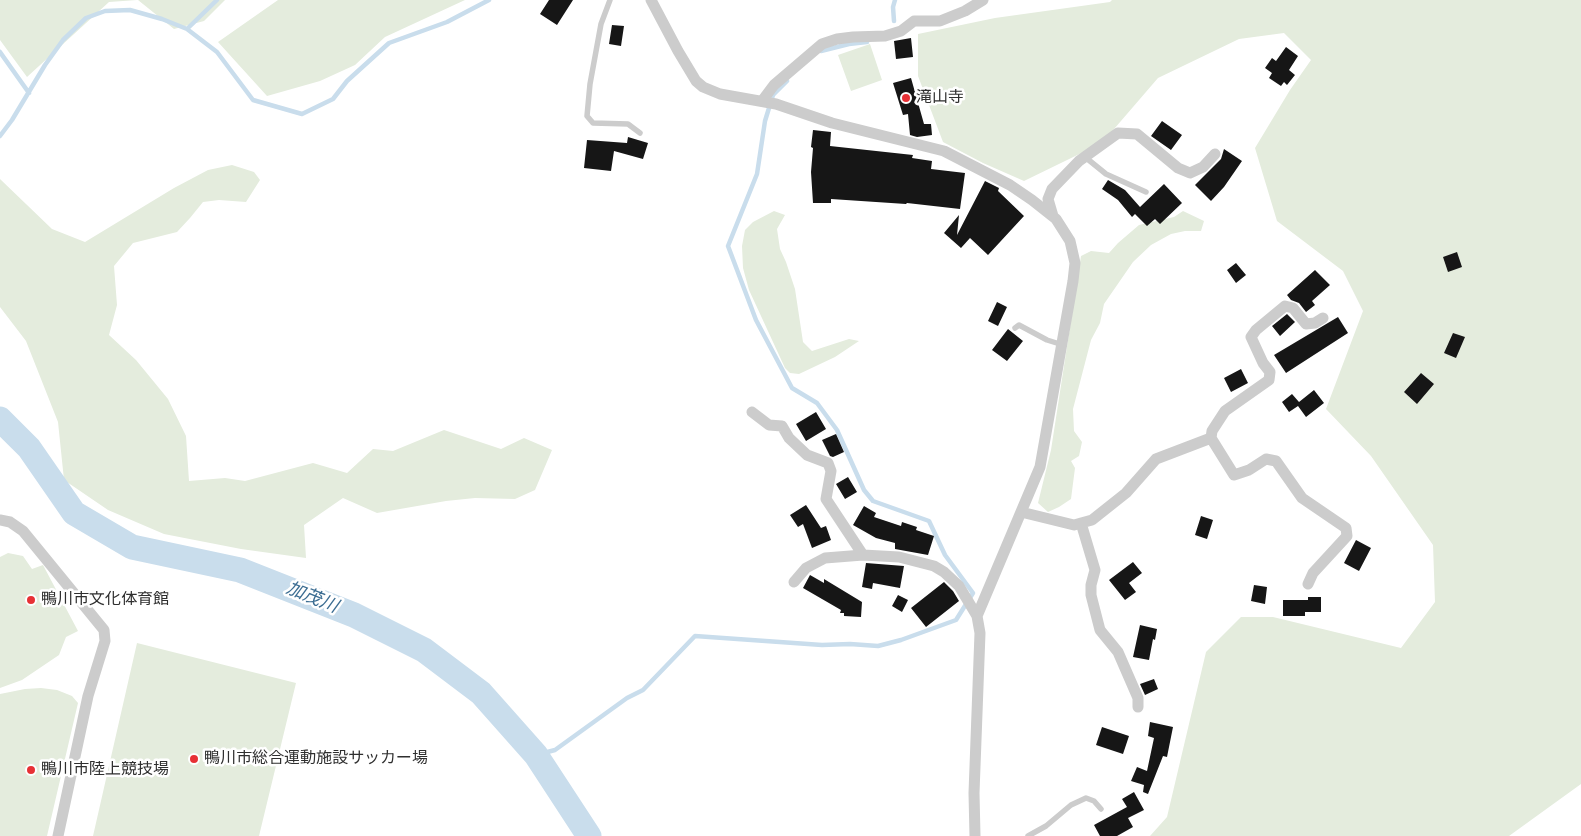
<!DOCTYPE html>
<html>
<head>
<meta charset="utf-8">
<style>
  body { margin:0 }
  canvas { display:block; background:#fff }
</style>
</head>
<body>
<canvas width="1581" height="836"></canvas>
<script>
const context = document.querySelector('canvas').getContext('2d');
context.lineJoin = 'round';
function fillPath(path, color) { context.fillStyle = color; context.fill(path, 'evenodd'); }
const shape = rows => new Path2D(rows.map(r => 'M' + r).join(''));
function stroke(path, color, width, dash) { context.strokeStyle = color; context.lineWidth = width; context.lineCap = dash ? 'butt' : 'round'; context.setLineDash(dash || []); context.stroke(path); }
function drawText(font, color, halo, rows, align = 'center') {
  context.font = font + ' "Archivo Narrow","Noto Sans JP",sans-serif'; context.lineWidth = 5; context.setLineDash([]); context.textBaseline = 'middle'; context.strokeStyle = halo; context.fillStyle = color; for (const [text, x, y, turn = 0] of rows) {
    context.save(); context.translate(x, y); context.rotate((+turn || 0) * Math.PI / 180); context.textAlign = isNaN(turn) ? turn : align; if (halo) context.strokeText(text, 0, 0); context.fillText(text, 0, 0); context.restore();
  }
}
fillPath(shape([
  [0,0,137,0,109,2,27,77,0,40],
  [138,0,225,0,204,21,174,29],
  [278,0,465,0,385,37,355,65,320,81,267,96,218,42],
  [1112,0,1581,0,1581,784,1509,836,1150,836,1167,817,1206,652,1241,617,1273,617,1401,648,1435,602,1433,545,1371,456,1326,409,1363,311,1343,271,1277,221,1255,148,1290,90,1311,60,1284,33,1239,39,1158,78,1102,143,1024,181,983,163,943,142,918,76,918,34,995,18,1110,2],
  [870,44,882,80,851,91,838,55],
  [232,165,254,172,260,180,246,202,219,200,203,202,190,218,177,232,133,243,114,266,117,305,109,335,136,360,168,399,186,436,189,481,225,478,245,481,313,463,347,473,373,449,393,451,444,430,501,449,524,438,552,450,535,490,515,499,475,498,446,501,377,513,343,498,304,525,306,558,241,549,164,534,108,510,64,480,58,422,26,341,0,307,0,179,52,229,85,242,174,188,208,170],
  [774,211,785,215,777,229,780,249,786,262,795,289,803,342,812,351,849,339,859,341,835,357,799,374,790,373,785,368,749,290,743,268,742,246,745,230,753,222],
  [1183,211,1204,221,1201,231,1185,231,1171,234,1151,245,1133,262,1104,304,1100,323,1091,340,1073,409,1074,431,1082,442,1079,456,1071,461,1075,468,1071,499,1059,507,1048,512,1038,503,1051,450,1081,256,1091,251,1109,253,1118,243,1139,225,1174,217],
  [8,553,23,556,32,569,43,565,78,631,66,637,59,655,22,680,0,688,0,557],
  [137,643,296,683,259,836,93,836],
  [41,688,57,690,72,696,78,703,47,836,0,836,0,694,25,689]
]), '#e4ecdd');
stroke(shape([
  [894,21,893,7,895,0],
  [187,29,217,0],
  [821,51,849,44,867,42],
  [0,52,29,93],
  [0,136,12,120,45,65,63,40,86,18,105,11,130,10,162,19,187,29,217,52,253,100,302,114,333,99,347,81,389,43,447,22,489,0],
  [536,755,555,750,627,698,643,690,695,636,822,645,850,644,878,646,901,640,956,620,973,593,945,555,929,521,873,501,864,490,837,430,817,403,792,388,756,320,728,246,757,174,765,121,773,95,787,81]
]), '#c9ddec', 4.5);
stroke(shape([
  [0,419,29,448,74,513,132,547,240,570,354,615,424,650,481,693,536,755,589,836]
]), '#c9ddec', 25);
fillPath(shape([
  [549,0,573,0,557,25,540,14],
  [612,25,624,26,621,46,609,44],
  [911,38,913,57,896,59,894,41],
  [1286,47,1298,56,1289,70,1295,75,1287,85,1284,82,1281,86,1269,78,1272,73,1265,68,1272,58,1276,61],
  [911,78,924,124,931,124,932,135,917,137,910,135,908,114,903,115,893,83],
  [1162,121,1182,135,1171,150,1151,136],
  [813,130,831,132,830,146,913,155,912,158,932,161,931,169,965,173,960,209,907,203,906,204,831,199,831,203,813,203,811,172,813,148,811,147],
  [628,137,648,143,643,159,614,151,611,171,584,168,587,140,627,143],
  [1224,149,1242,161,1224,187,1211,201,1195,185,1221,159],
  [1108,180,1125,190,1140,207,1164,184,1182,203,1160,224,1155,219,1147,226,1135,214,1132,217,1118,200,1102,189],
  [985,181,999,188,998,191,1024,216,988,255,970,238,961,248,944,233,959,215,957,235],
  [1457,252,1462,267,1448,272,1443,257],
  [1236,263,1246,275,1236,283,1227,270],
  [1315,270,1330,285,1312,301,1315,305,1306,312,1299,303,1291,300,1287,295],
  [997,302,1007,307,998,326,988,321],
  [1287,314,1295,322,1280,336,1272,326],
  [1338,317,1348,333,1286,373,1274,355],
  [1008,329,1023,341,1007,361,992,350],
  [1453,333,1465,337,1456,358,1444,353],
  [1241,369,1248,383,1231,392,1224,378],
  [1421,373,1434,384,1417,404,1404,392],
  [1314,390,1324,403,1306,417,1298,406,1289,412,1282,402,1292,394,1299,402],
  [816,412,826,429,806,441,796,424],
  [836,434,844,452,833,457,830,456,822,440],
  [848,477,857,492,845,499,836,484],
  [806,505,821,528,826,526,831,540,812,548,803,524,798,527,790,515],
  [864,506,876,513,874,517,901,526,902,522,917,527,916,530,934,536,928,555,895,549,895,543,876,538,853,525],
  [1201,516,1213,520,1207,539,1195,535],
  [1356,540,1371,548,1359,571,1344,563],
  [1133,562,1142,573,1129,583,1136,592,1125,600,1109,580],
  [866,563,904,566,900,588,873,583,872,589,862,587],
  [810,575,824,583,824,579,862,602,861,617,844,616,844,613,840,613,841,610,803,588],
  [944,582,953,591,959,601,926,627,911,608],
  [1254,585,1267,587,1265,604,1251,601],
  [898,595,908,600,902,612,892,606],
  [1308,597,1321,597,1321,612,1305,612,1305,616,1283,616,1283,600,1308,600],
  [1140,625,1157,629,1155,640,1153,639,1149,660,1133,657],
  [1154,679,1158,689,1145,695,1140,684],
  [1150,722,1173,727,1167,757,1163,756,1148,794,1143,792,1144,785,1131,781,1137,767,1147,771,1154,738,1148,736],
  [1102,727,1129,736,1123,754,1096,745],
  [1134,792,1144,810,1128,818,1133,827,1117,836,1100,836,1094,825,1127,807,1122,799]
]), '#161616');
stroke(shape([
  [610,0,601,24,590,84,587,116,593,123,628,124,640,133],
  [1085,157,1106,174,1146,192],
  [1015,328,1019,325,1047,340,1063,345],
  [1028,836,1046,826,1071,805,1086,798,1094,801,1101,809]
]), '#ccc', 5.5);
stroke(shape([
  [651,0,678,51,696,81,703,87,720,94,776,104,832,123,944,151,1010,185,1032,200,1056,219,1070,241,1075,263,1073,281,1040,467,977,616,980,633,974,793,975,836],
  [762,101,774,85,822,44,837,39,853,37,885,36,901,31,914,21,940,21,965,11,983,0],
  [1053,216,1048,199,1052,189,1079,161,1118,133,1137,134,1178,168,1190,173,1203,167,1215,154],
  [752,412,769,425,782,426,789,438,807,455,828,463,831,471,826,499,863,555],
  [1211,438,1234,475,1249,470,1266,459,1276,461,1302,498,1346,528,1347,536,1313,573,1308,584],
  [1021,512,1074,525,1092,520,1126,493,1156,459,1211,438,1212,431,1225,411,1269,380,1270,372,1263,363,1251,337,1256,330,1285,306,1293,308,1306,324,1315,323,1323,318],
  [0,520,10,522,23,531,104,630,105,641,88,696,58,836],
  [1081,523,1095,570,1091,585,1091,595,1100,630,1118,652,1138,698,1138,707],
  [794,582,806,568,825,558,863,555,899,557,934,566,944,572,959,586,977,616]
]), '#ccc', 11);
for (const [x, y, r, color] of [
  [906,98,5,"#e73035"],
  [31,600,5,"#e73035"],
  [194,759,5,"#e73035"],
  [31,770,5,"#e73035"]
]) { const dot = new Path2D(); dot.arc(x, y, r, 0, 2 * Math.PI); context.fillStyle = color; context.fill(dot); stroke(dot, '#fff', 2); }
drawText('16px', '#2f2f2f', '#fff', [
  ["滝山寺",916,98],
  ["鴨川市文化体育館",41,600],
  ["鴨川市総合運動施設サッカー場",204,759],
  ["鴨川市陸上競技場",41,770]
], 'left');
drawText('italic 18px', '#3c6d92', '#fff', [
  ["加茂川",312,598,22]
]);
</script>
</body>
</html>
